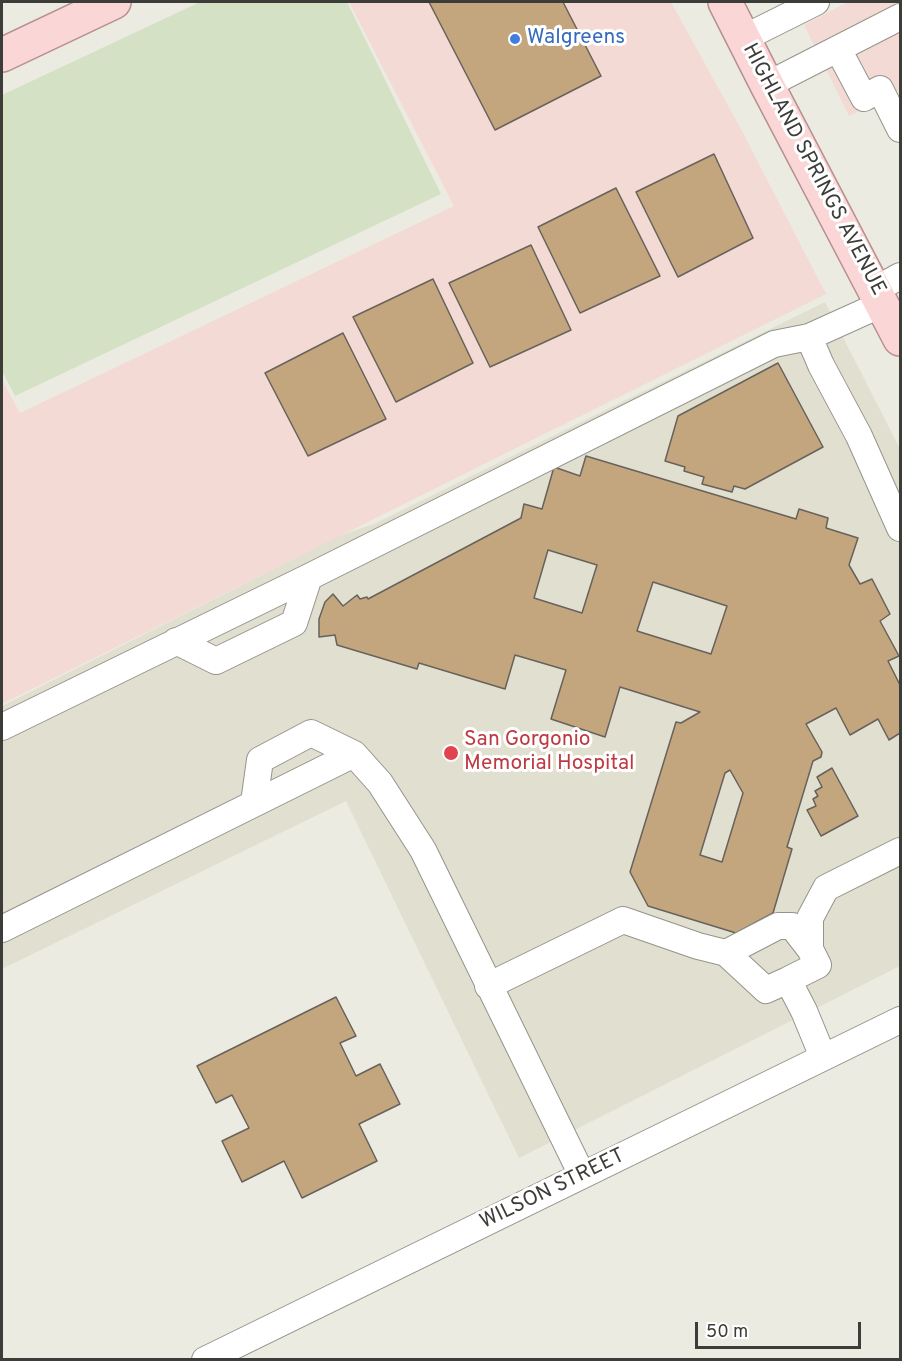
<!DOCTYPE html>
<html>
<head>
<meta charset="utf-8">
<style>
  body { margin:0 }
  #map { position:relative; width:902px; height:1361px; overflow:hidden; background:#ecebe2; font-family:Overpass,sans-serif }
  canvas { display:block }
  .frame { position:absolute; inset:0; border:3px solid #3c3c38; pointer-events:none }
  .scale { position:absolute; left:695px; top:1322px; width:166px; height:27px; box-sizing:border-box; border:3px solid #3c3c38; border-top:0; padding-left:8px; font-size:18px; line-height:21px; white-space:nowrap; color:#3c3c38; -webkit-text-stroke:4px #fff; paint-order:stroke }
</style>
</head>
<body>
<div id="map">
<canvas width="902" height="1361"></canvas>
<div class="frame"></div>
<div class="scale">50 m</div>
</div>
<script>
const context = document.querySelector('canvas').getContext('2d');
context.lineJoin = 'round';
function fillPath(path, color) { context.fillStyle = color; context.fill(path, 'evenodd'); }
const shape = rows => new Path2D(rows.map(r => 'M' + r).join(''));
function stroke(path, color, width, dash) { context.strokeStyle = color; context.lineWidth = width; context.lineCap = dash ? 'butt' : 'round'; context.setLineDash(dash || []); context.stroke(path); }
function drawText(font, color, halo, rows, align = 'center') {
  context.font = font + ' Overpass,sans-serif'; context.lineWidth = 6; context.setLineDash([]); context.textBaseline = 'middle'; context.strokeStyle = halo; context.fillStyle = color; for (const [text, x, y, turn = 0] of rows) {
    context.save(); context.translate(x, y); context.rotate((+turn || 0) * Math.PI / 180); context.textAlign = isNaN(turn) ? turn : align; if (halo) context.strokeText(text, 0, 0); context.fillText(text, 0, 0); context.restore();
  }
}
fillPath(shape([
  [349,2,671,2,742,131,826,294,2,704,2,380,20,413,454,206],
  [848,2,900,2,900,90,849,116,804,25]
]), '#f4dad4');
fillPath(shape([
  [825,302,900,449,900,966,519,1158,346,801,2,969,2,706,341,535,374,524]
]), '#e1dfcf');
fillPath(shape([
  [200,2,347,2,441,194,15,396,2,371,2,95]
]), '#d4e1c5');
const building = shape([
  [429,2,563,2,601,76,495,130,429,2],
  [714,154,753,238,678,277,636,192,714,154],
  [616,188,660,276,580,313,538,227,616,188],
  [531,245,571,330,490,367,449,283,531,245],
  [433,279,473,363,396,402,353,317,433,279],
  [343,333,386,419,308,456,265,373,343,333],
  [778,363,823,447,745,489,734,486,732,492,702,484,704,477,684,471,685,467,665,461,678,416,778,363],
  [586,456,796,519,799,509,828,518,826,528,858,538,849,565,860,584,872,579,890,614,880,621,899,656,888,661,900,685,900,733,889,740,878,719,850,735,836,708,806,724,822,752,821,757,813,761,787,847,792,849,773,913,736,933,648,906,630,872,676,722,681,723,700,712,620,687,605,737,551,719,566,670,515,655,505,689,419,663,417,669,337,645,335,635,319,637,319,619,325,602,333,594,343,606,357,595,360,599,367,597,368,599,521,518,524,504,542,509,554,467,580,476,586,456],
  [548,550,597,565,582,613,534,598,548,550],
  [653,582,727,606,711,654,637,631,653,582],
  [730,770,743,793,722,862,700,855,725,773,730,770],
  [832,768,858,816,821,836,807,810,816,806,813,799,818,796,815,791,822,787,817,777,832,768],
  [336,997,356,1036,340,1043,356,1076,380,1064,400,1104,359,1124,377,1161,302,1198,284,1161,242,1182,222,1141,249,1128,232,1095,216,1103,197,1066,336,997]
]);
fillPath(building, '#c3a67e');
stroke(building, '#67625c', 1.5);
const minor = shape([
  [744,38,816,2],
  [838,49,864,98,880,89,900,129],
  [767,85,900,17],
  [875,290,900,276],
  [809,337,821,365,859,436,900,528],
  [176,641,216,661,294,623,309,577],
  [2,727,309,577,774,344,809,337,882,304],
  [254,803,260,760,311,733,354,754],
  [2,929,354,754,380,783,423,850,582,1175],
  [726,953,778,926,792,926,810,949],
  [488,986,623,920,698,946,726,953,766,990,788,980],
  [823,1057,804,1011,788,980,818,965,810,949,810,918,826,888,900,851],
  [205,1360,900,1020]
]);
const major = shape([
  [725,2,767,85,900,339],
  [2,55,114,2]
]);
stroke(minor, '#95948c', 28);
stroke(major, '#b68f8e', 36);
stroke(minor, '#fff', 26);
stroke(major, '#fbd6d7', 33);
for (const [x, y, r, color] of [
  [515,39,6,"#3f7fe0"],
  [451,753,8,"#e0444e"]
]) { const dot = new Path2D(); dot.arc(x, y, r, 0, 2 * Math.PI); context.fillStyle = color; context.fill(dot); stroke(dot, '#fff', 2); }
drawText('21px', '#366cbe', '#fff', [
  ["Walgreens",527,39]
], 'left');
drawText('21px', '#3c3c38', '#fff', [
  ["HIGHLAND SPRINGS AVENUE",813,170,62],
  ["WILSON STREET",553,1190,-26]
]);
drawText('21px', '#be3a42', '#fff', [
  ["San Gorgonio",464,741],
  ["Memorial Hospital",464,765]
], 'left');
</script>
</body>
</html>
